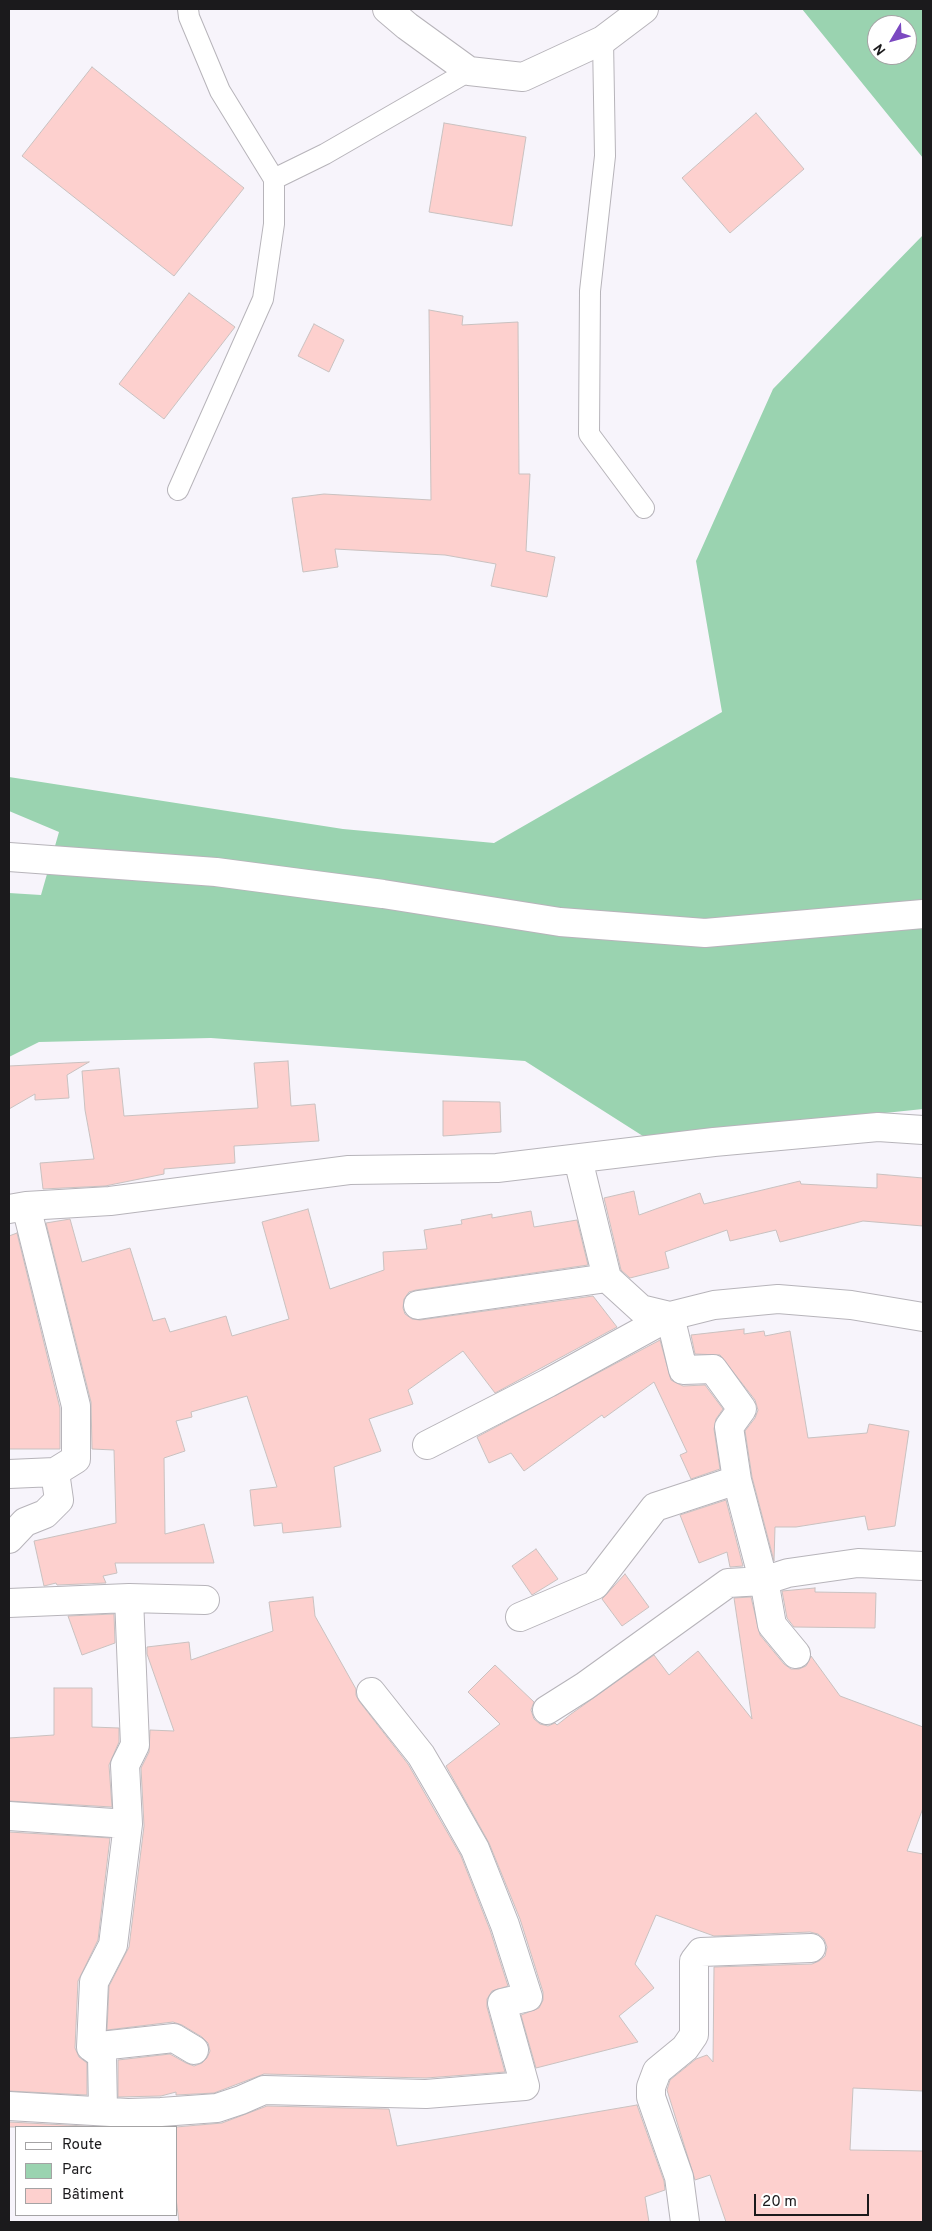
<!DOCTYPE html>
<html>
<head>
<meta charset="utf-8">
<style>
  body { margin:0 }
  #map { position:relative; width:932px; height:2231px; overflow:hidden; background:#f7f4fb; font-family:Overpass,sans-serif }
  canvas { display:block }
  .frame { position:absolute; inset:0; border:10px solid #1b1a1c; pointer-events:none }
  .legend { position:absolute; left:15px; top:2126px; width:162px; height:90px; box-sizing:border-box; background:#fff; border:1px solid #a4a3a4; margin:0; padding:6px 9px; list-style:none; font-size:15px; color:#1b1a1c }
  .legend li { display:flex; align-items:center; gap:10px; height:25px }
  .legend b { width:25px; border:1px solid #a4a3a4 }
  .north { position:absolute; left:867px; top:15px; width:50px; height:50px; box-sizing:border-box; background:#fff; border:1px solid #a4a3a4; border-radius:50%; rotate:233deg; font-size:14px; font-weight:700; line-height:20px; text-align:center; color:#1b1a1c }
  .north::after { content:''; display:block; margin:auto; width:18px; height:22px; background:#7b49c1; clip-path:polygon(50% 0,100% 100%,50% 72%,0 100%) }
  .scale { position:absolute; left:754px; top:2194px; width:115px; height:22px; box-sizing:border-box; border:2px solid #1b1a1c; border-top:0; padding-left:6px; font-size:15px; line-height:18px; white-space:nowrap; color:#1b1a1c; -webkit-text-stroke:4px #fff; paint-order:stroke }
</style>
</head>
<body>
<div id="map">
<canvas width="932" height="2231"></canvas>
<div class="frame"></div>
<ul class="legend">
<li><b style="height:6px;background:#fff"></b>Route</li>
<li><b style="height:14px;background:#9ad3b0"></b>Parc</li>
<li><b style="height:14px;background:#fdd0ce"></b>Bâtiment</li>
</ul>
<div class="north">N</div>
<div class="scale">20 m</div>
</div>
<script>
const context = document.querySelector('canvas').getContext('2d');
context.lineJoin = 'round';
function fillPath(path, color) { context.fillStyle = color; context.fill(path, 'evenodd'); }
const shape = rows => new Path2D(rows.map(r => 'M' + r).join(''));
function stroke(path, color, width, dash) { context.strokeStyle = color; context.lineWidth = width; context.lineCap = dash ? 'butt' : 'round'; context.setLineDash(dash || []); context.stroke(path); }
fillPath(shape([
  [802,9,923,9,923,158],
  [877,25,907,25,907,55,877,55],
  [923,235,923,1109,646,1138,525,1061,211,1038,39,1042,9,1057,9,893,41,895,59,832,9,811,9,777,343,829,494,843,722,712,696,561,773,389]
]), '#9ad3b0');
const building = shape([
  [92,67,244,188,174,276,22,156,92,67],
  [756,113,804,169,730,233,682,178,756,113],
  [444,123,526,137,512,226,429,212,444,123],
  [189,293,235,327,164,419,119,384,189,293],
  [429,310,463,316,462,325,518,322,519,474,530,474,526,551,555,557,547,597,491,586,496,564,445,555,335,549,338,567,303,572,292,498,324,494,431,500,429,310],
  [314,324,344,340,329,372,298,356,314,324],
  [288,1061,291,1106,315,1104,319,1141,234,1146,235,1163,164,1169,164,1174,105,1186,43,1189,40,1163,94,1159,85,1110,82,1071,119,1068,124,1116,258,1108,254,1063,288,1061],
  [89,1062,67,1075,69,1098,35,1100,35,1094,9,1109,9,1066,89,1062],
  [443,1101,500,1102,501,1132,443,1136,443,1101],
  [877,1174,923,1178,923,1226,863,1221,780,1242,776,1230,730,1241,727,1230,665,1252,669,1268,630,1278,621,1270,604,1198,634,1191,639,1215,700,1193,704,1204,800,1181,801,1184,877,1188,877,1174],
  [308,1209,330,1289,384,1270,383,1252,427,1249,424,1230,462,1224,461,1220,492,1214,492,1218,531,1211,534,1227,577,1220,588,1265,416,1290,409,1292,404,1299,403,1308,405,1314,412,1319,420,1320,593,1296,617,1327,495,1393,463,1351,408,1390,413,1404,369,1419,381,1451,334,1467,341,1527,283,1533,282,1523,254,1526,250,1490,277,1487,247,1396,191,1412,192,1417,176,1421,185,1451,164,1458,165,1534,204,1524,214,1563,115,1563,117,1573,103,1576,106,1583,57,1585,56,1583,44,1586,34,1541,116,1523,114,1450,92,1449,91,1402,46,1223,70,1219,82,1262,130,1248,153,1321,165,1318,170,1332,226,1316,232,1336,289,1319,262,1222,308,1209],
  [17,1233,60,1408,60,1449,9,1449,9,1236,17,1233],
  [744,1329,744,1334,764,1331,765,1336,790,1331,808,1438,867,1433,869,1424,909,1431,895,1526,868,1530,865,1516,796,1527,775,1527,774,1561,752,1477,745,1431,755,1418,758,1410,755,1400,720,1355,695,1354,691,1335,744,1329],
  [660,1340,671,1380,683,1386,705,1385,723,1409,716,1419,714,1429,720,1469,691,1479,680,1455,687,1452,654,1382,604,1418,602,1415,524,1471,511,1453,489,1463,477,1437,660,1340],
  [726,1500,743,1566,730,1567,727,1552,699,1563,680,1515,726,1500],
  [536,1549,558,1579,532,1595,512,1566,536,1549],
  [625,1574,649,1607,622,1626,602,1599,625,1574],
  [815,1588,815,1592,876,1593,875,1628,794,1627,787,1618,782,1591,815,1588],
  [313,1597,315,1616,356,1689,356,1695,359,1701,408,1764,461,1856,490,1930,508,1986,492,1991,487,1999,487,2007,505,2072,426,2078,264,2074,214,2093,176,2095,176,2092,161,2096,118,2097,118,2060,170,2054,186,2063,194,2066,202,2063,207,2058,210,2051,208,2043,202,2037,182,2025,173,2022,107,2030,109,1986,129,1947,144,1826,141,1768,149,1752,150,1730,174,1731,147,1654,147,1647,189,1642,191,1660,273,1631,269,1602,313,1597],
  [751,1597,760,1635,784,1664,791,1669,799,1669,806,1666,811,1656,840,1696,923,1727,923,1808,907,1851,923,1854,923,2091,853,2088,850,2150,923,2151,923,2222,726,2222,710,2175,695,2180,667,2090,670,2080,696,2059,707,2055,713,2062,714,1967,812,1964,819,1961,825,1956,827,1947,824,1939,818,1934,810,1932,714,1936,656,1915,635,1964,654,1988,619,2016,638,2042,536,2068,521,2015,539,2008,543,2000,543,1992,520,1919,489,1843,446,1766,500,1724,468,1692,495,1665,534,1702,531,1710,534,1719,540,1724,548,1726,555,1723,557,1725,571,1714,654,1655,669,1675,698,1651,752,1719,734,1598,751,1597],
  [114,1614,115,1643,82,1655,68,1616,114,1614],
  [54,1688,92,1688,92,1727,119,1728,119,1742,109,1765,112,1807,9,1801,9,1738,54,1735,54,1688],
  [9,1832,110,1838,98,1940,78,1981,75,2048,79,2057,87,2063,87,2095,9,2091,9,1832],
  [637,2105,664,2181,665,2190,645,2197,649,2222,179,2222,176,2198,176,2127,222,2123,267,2106,389,2109,397,2146,637,2105],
  [9,2122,104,2127,9,2127,9,2122]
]);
fillPath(building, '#fdd0ce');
stroke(building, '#c9c1c0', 1);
const lane = shape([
  [603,40,605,156,590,291,589,434,644,508],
  [274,179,325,154,469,71],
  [178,490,263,299,274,224,274,179,220,91,189,17,188,9]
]);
const street = shape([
  [387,9,407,26,469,71,523,77,603,40,644,9],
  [578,1159,607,1278,641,1309,670,1316,683,1370,713,1369,742,1409,729,1427,737,1480,766,1591,772,1625,796,1654],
  [9,1209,26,1206,110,1201,349,1170,497,1168,714,1142,878,1127,923,1130],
  [418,1305,607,1278],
  [427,1445,548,1383,670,1316,714,1305,778,1299,851,1305,923,1317],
  [9,1474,55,1472,76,1459,76,1406,26,1206],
  [9,1539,25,1522,45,1514,59,1500,55,1472],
  [9,1603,129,1598,205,1600],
  [520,1617,595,1585,655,1507,737,1480],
  [547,1710,585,1686,728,1583,763,1581,788,1573,858,1563,923,1566],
  [9,1816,128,1824],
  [91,2047,174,2038,194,2050],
  [9,2106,128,2113,161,2112,217,2108,241,2100,264,2090,426,2094,525,2086,502,2003,528,1997,505,1925,475,1849,445,1796,421,1755,371,1692],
  [103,2110,102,2055,91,2047,94,1982,113,1945,128,1824,125,1765,135,1745,129,1598],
  [685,2222,679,2177,651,2097,651,2087,657,2071,685,2048,694,2035,694,1961,701,1952,811,1948]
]);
const primary = shape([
  [9,857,216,872,383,894,560,922,705,933,923,914]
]);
stroke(lane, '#b7b4ba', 22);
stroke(street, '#b7b4ba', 30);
stroke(primary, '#b7b4ba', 30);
stroke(lane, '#fff', 20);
stroke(street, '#fff', 28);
stroke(primary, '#fff', 28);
</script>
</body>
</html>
